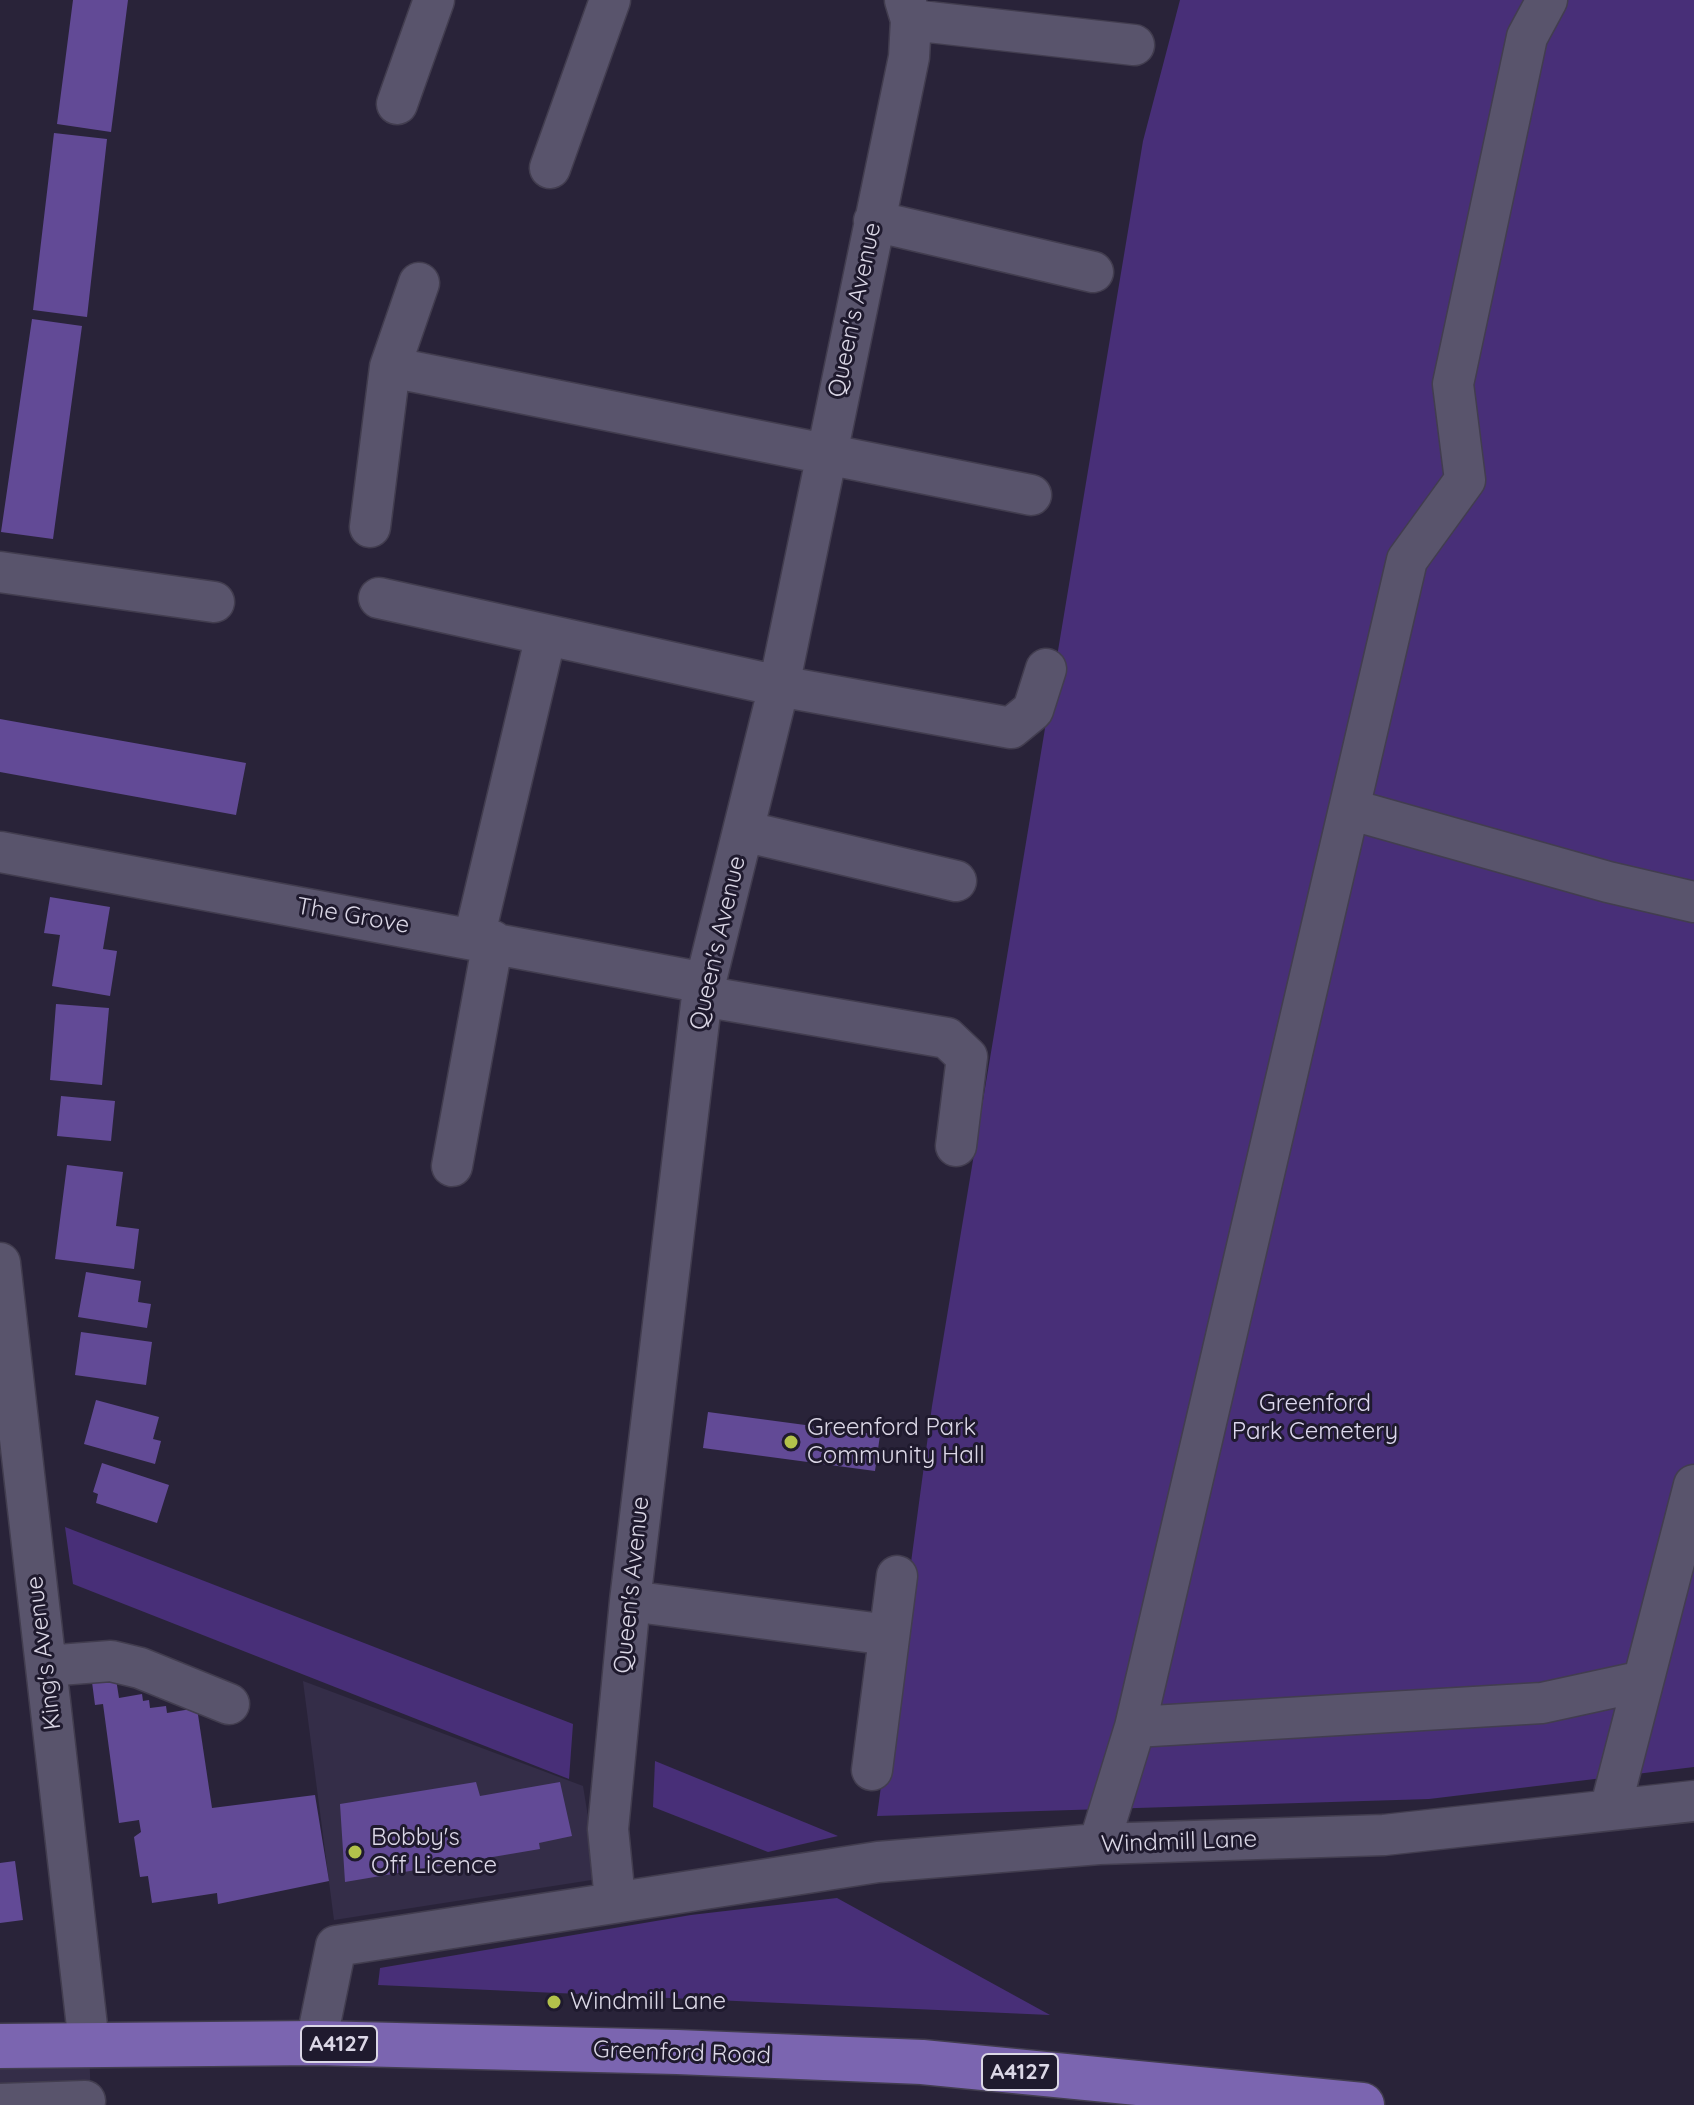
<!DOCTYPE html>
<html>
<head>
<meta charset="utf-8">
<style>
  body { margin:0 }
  canvas { display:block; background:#292339 }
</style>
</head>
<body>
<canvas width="1694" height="2105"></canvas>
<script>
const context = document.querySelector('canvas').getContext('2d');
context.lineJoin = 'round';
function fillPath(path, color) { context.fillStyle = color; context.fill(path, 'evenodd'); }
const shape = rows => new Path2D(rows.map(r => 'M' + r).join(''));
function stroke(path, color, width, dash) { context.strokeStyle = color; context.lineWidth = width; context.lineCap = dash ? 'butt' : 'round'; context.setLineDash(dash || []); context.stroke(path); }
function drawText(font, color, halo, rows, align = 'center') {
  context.font = font + ' Quicksand,sans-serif'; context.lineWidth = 6; context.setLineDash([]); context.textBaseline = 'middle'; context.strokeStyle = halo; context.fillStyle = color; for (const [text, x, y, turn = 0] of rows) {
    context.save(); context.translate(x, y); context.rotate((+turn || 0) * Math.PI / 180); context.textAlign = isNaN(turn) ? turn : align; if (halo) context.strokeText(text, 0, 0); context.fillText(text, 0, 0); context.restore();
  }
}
fillPath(shape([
  [303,1681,583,1786,598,1879,334,1920],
  [89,2045,91,2105,0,2105,0,2047]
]), '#342d48');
fillPath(shape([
  [1180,0,1694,0,1694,1767,1429,1799,877,1816,932,1406,1143,141],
  [65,1527,573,1724,569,1779,73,1584],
  [655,1761,838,1836,768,1852,653,1807],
  [837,1898,1050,2015,378,1985,380,1968,691,1915]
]), '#482f78');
fillPath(shape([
  [73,0,128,0,111,132,57,124],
  [54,133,107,139,87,317,33,310],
  [32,319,82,326,53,539,1,532],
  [0,719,246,763,236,815,0,772],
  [50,897,110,907,103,949,117,951,110,996,52,986,60,935,44,933],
  [56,1004,109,1008,102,1085,50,1080],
  [61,1096,115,1101,111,1141,57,1136],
  [67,1165,123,1172,116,1226,139,1229,134,1269,55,1259],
  [86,1272,141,1281,138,1302,151,1304,147,1328,78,1317],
  [81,1332,152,1342,146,1385,75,1375],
  [96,1400,159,1417,153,1439,161,1441,155,1464,84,1444],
  [708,1412,880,1435,875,1471,703,1448],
  [102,1463,169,1485,157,1523,96,1503,98,1494,93,1492],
  [116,1679,119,1698,142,1694,143,1701,149,1700,150,1708,166,1706,167,1713,197,1708,212,1808,315,1795,329,1881,218,1904,217,1893,152,1903,148,1876,140,1877,134,1837,141,1832,139,1820,119,1823,103,1704,95,1705,92,1682],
  [476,1782,480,1796,560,1782,572,1836,539,1843,540,1849,345,1882,340,1804],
  [15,1861,23,1920,0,1923,0,1863]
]), '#624a96');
const minor = shape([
  [911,20,1134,45],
  [397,104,434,0],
  [550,168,610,0],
  [874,221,1093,272],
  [390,367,1031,495],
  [370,527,390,367,419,283],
  [0,572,214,602],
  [379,598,779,686,1011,728,1033,710,1046,669],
  [1349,809,1608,882,1694,902],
  [743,831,956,881],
  [0,852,705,983],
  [474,938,546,635],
  [702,996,947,1038,967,1057,956,1146],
  [452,1166,493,941],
  [0,1263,89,2044],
  [630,1601,889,1635],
  [46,1666,111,1661,140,1668,229,1704],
  [1135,1727,1542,1703,1643,1681],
  [872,1770,897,1576],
  [1610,1810,1694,1485],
  [1099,1844,1135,1727,1407,560,1465,480,1453,384,1527,37,1547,0],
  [615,1900,608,1829,630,1601,702,996,779,686,909,57,911,20,905,0],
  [316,2043,336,1946,878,1862,1099,1844,1384,1835,1694,1801],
  [0,2104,85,2101]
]);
const major = shape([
  [0,2046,316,2043,677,2052,922,2062,1362,2105]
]);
stroke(minor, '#423d4f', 43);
stroke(major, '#423d4f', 47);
stroke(minor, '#59546c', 40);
stroke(major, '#7b65b0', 44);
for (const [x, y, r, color] of [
  [791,1442,8,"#b3c24b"],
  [355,1852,8,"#b3c24b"],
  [554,2002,8,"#b3c24b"]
]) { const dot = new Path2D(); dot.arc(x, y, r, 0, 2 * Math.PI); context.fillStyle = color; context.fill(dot); stroke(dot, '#1f1a2e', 3); }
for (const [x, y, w] of [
  [339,2044,76],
  [1020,2072,76]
]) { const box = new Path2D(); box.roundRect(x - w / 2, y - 18, w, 36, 6); context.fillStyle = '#1f1a2e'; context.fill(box); stroke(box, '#dbd7e6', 2); }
drawText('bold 22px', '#dbd7e6', null, [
  ["A4127",339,2044],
  ["A4127",1020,2072]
]);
drawText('24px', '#dbd7e6', '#1f1a2e', [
  ["Queen's Avenue",855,310,-78],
  ["The Grove",353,916,10],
  ["Queen's Avenue",718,943,-77],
  ["Queen's Avenue",632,1585,-84],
  ["King's Avenue",44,1653,-97],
  ["Windmill Lane",1179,1842,-2],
  ["Greenford Road",682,2053,2]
]);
drawText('24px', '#ddd8ee', '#1f1a2e', [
  ["Greenford",1315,1404],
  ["Park Cemetery",1315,1432]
]);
drawText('24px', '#dbd7e6', '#1f1a2e', [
  ["Greenford Park",807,1428],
  ["Community Hall",807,1456],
  ["Bobby's",371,1838],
  ["Off Licence",371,1866],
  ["Windmill Lane",570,2002]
], 'left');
</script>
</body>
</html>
